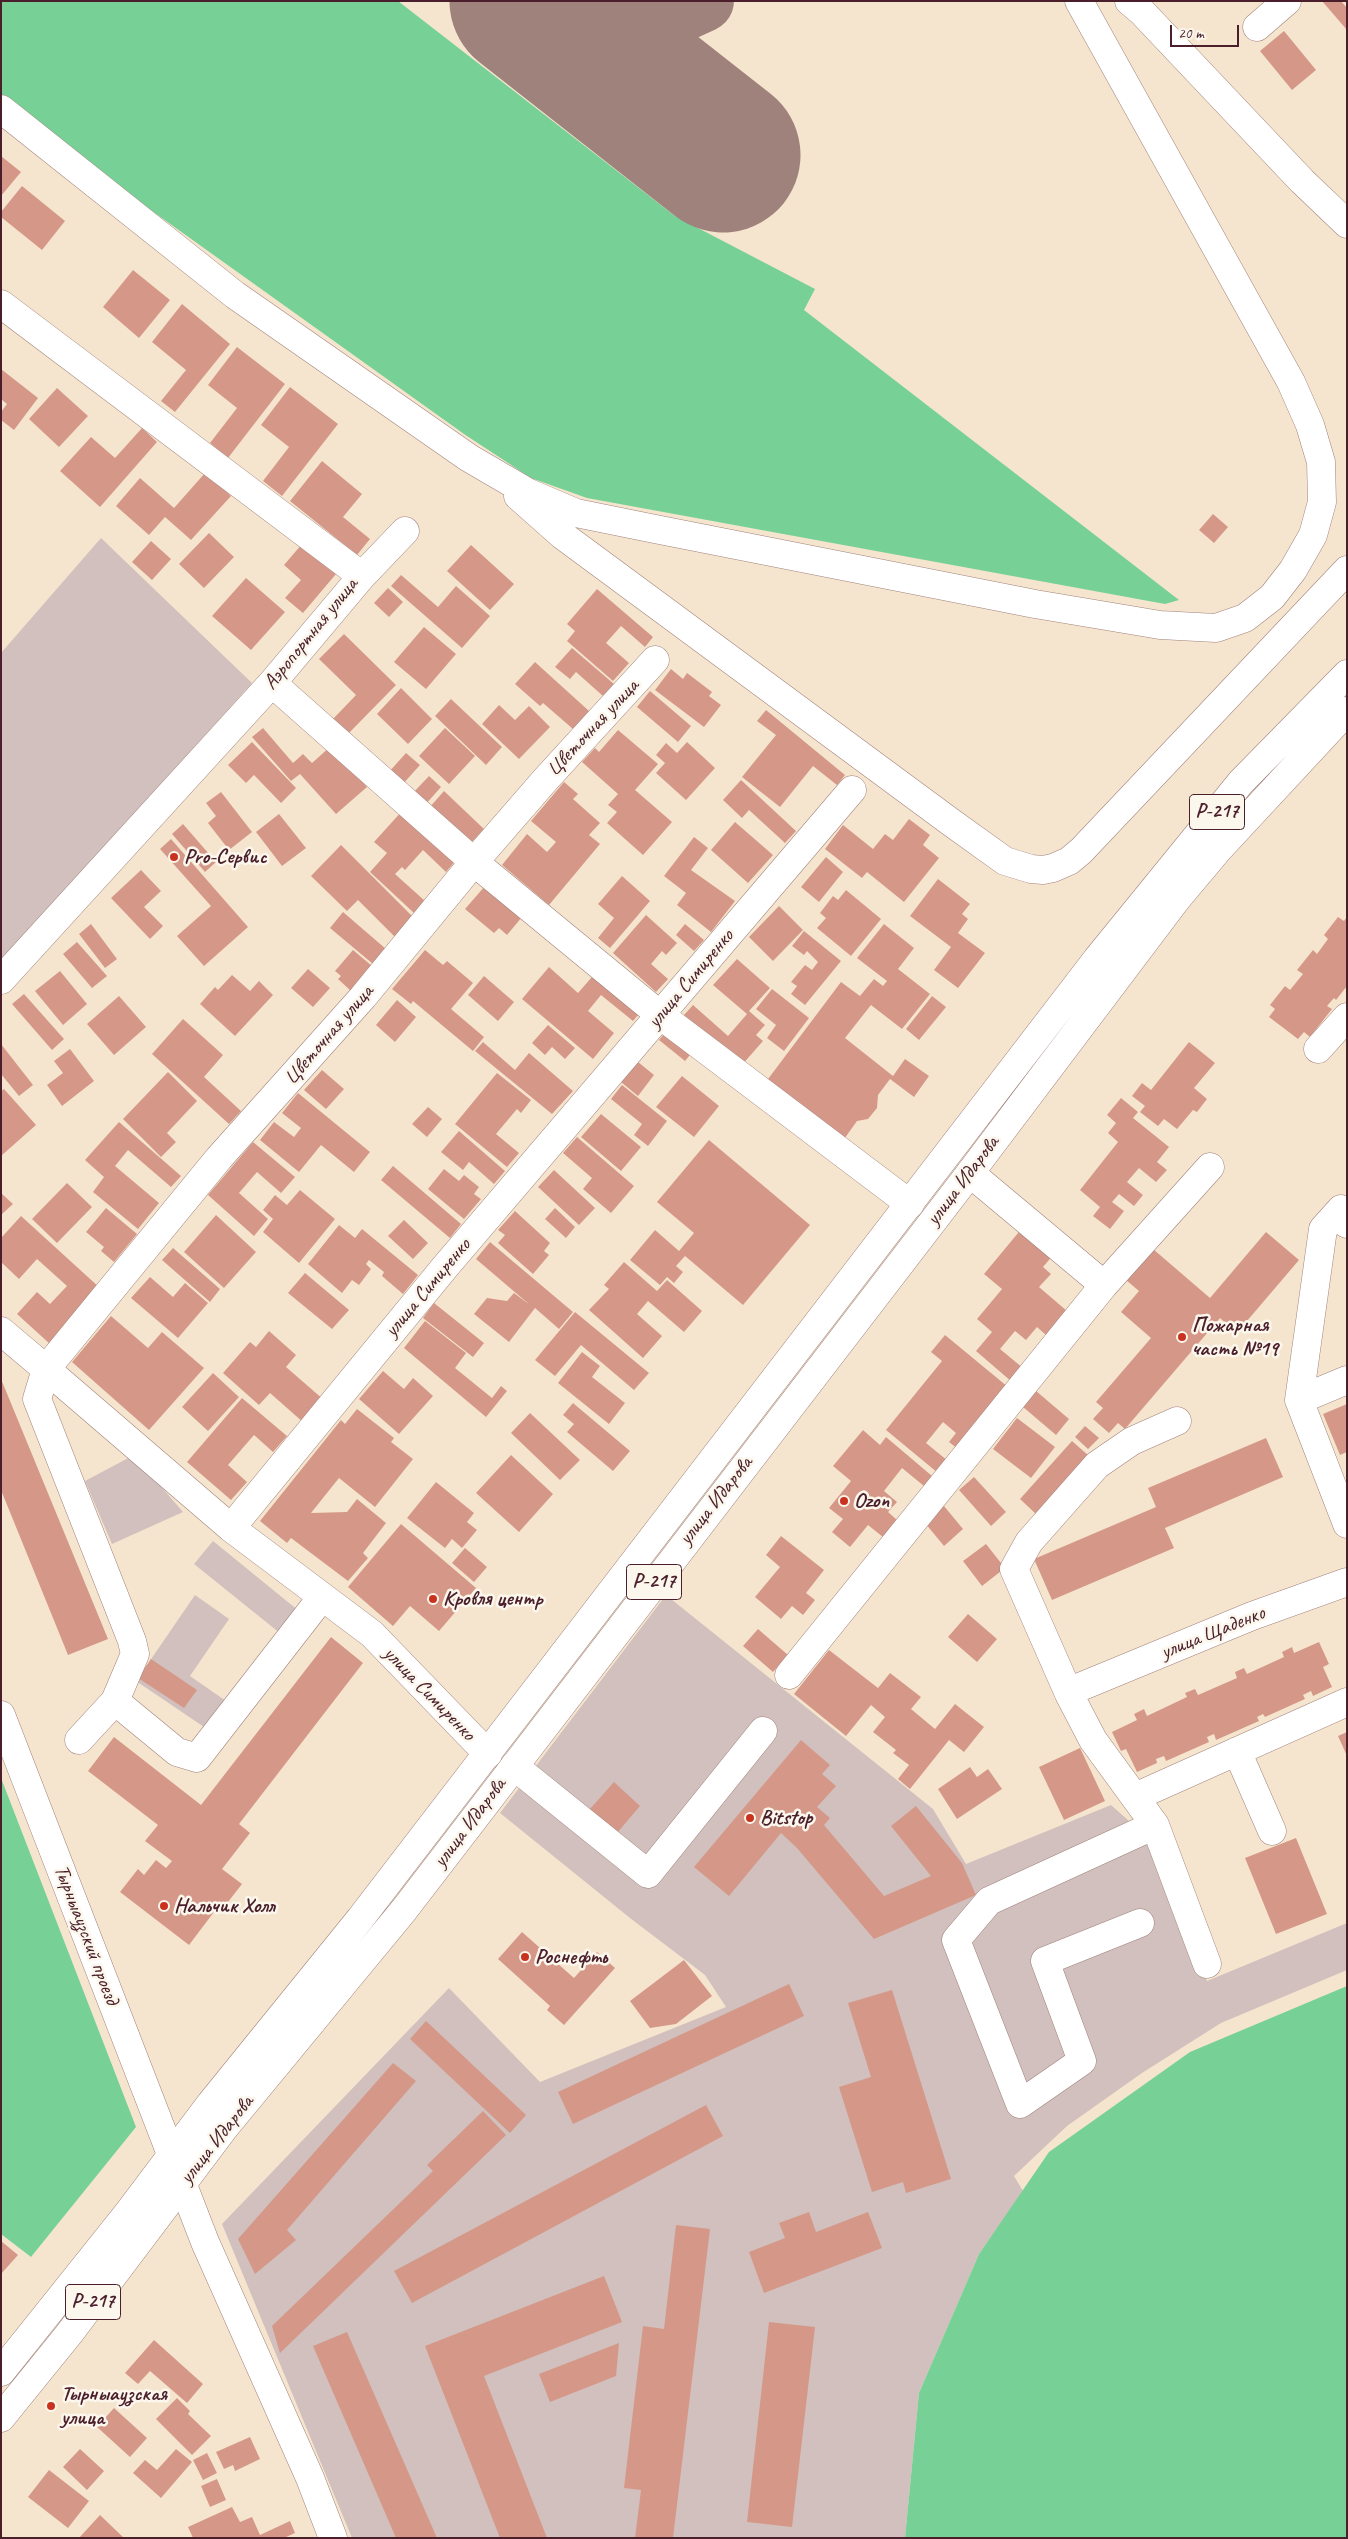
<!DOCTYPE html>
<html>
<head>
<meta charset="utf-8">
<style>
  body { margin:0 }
  #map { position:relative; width:1348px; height:2539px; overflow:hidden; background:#f6e5ce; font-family:Caveat,sans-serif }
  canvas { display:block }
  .frame { position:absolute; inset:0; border:2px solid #4a1f2b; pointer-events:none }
  .scale { position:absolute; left:1170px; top:25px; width:69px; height:22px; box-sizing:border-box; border:2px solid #4a1f2b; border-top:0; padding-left:6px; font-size:15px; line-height:18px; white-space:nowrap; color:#4a1f2b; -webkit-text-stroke:4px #fbf7ec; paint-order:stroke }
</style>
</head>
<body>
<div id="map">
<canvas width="1348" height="2539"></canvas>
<div class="frame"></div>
<div class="scale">20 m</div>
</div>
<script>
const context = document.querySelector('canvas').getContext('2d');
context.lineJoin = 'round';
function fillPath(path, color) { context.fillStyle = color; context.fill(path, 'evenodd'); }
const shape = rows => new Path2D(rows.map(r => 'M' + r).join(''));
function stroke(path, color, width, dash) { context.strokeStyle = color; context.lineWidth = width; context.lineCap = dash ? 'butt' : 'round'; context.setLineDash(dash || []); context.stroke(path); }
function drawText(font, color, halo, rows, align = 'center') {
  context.font = font + ' Caveat,sans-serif'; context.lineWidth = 5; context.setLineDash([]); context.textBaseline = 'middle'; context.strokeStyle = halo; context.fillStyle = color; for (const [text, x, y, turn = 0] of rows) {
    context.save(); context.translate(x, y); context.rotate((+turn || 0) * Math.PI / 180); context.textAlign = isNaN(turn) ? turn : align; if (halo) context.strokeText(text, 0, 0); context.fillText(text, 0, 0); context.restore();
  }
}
fillPath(shape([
  [101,538,252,683,1,961,1,653],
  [134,1455,183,1512,112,1544,85,1481],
  [213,1541,299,1611,281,1634,194,1564],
  [195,1595,229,1619,190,1676,226,1701,207,1729,136,1681],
  [666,1595,933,1809,966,1864,1111,1805,1147,1837,1207,1981,1347,1923,1347,1970,1221,2023,1142,2073,1067,2126,1014,2176,1023,2191,979,2254,919,2393,905,2538,352,2538,222,2224,449,1988,540,2082,726,2007,705,1975,630,1918,500,1813]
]), '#d1c0bd');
fillPath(shape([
  [1,1,398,1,675,216,815,289,804,310,1179,600,1165,604,587,498,531,478,464,434,1,103],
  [1,1778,136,2127,31,2257,1,2234],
  [1347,1986,1347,2538,905,2538,919,2393,979,2254,1049,2152,1190,2052]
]), '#77d197');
stroke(shape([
  [527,1,562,23,590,32,605,34,628,33,644,28,703,1]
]), '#a0827c', 62);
stroke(shape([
  [527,1,723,155]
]), '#a0827c', 155);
fillPath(shape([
  [1322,1,1341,1,1347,8,1347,30],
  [1284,31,1316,70,1292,90,1260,51],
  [1,156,21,172,1,196],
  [22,186,65,221,42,250,1,217,1,212],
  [133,270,170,300,139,338,103,307],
  [182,304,230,344,175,412,161,401,186,370,152,342],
  [237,347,285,384,228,458,210,443,237,408,208,385],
  [1,369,38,398,14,430,1,420,1,412,7,404,1,399],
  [290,387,338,424,282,496,263,481,289,447,261,425],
  [57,388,88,416,59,447,29,419],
  [142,428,157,442,100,507,60,471,91,437,115,458],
  [322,461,362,494,343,517,370,539,357,555,290,501],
  [205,473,231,496,191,540,165,517,149,535,116,506,140,478,174,508],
  [1213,514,1228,527,1214,543,1199,530],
  [209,533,234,557,204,588,179,564],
  [151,541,171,559,152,580,132,562],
  [302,544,336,574,303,613,285,598,301,580,284,565],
  [471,545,514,584,490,610,447,571],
  [401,575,438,607,456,586,490,616,462,648,391,586],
  [246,578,285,612,251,650,212,616],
  [388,588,403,602,389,617,374,603],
  [597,589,653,637,645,647,621,626,606,643,629,663,613,681,567,641,575,631,567,624],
  [424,627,456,654,426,689,394,662],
  [344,634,396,685,348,734,333,719,356,695,319,659],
  [572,648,614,684,603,696,576,672,570,679,555,667],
  [535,662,589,711,573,729,543,703,540,706,515,684],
  [671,669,683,679,687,673,712,692,709,696,721,705,704,727,655,690],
  [401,688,432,719,408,744,377,714],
  [650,691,691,726,678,742,637,707],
  [451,699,502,747,486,765,435,716],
  [499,705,515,720,529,706,550,727,519,759,482,724],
  [766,710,845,775,837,785,813,766,780,807,742,777,776,735,757,721],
  [263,728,293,763,303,754,312,763,331,746,367,787,336,814,300,774,291,781,252,737],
  [445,728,475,756,449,784,419,756],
  [618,730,658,764,635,790,672,822,643,855,607,823,617,812,608,805,618,794,582,762,595,748,599,752],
  [252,742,296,788,281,803,254,775,246,783,228,765],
  [687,742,715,768,686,800,656,773,665,763,656,755,666,743,677,753],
  [406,753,420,765,402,785,388,773],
  [429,776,441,787,425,805,412,794],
  [741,780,796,831,785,843,749,810,742,818,723,800],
  [564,782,578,794,573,799,600,823,589,835,600,844,549,905,502,865,527,834,547,852,556,842,531,821],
  [444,791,484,829,469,845,429,808],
  [221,792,252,832,229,850,208,823,216,816,206,803],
  [403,810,457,859,446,872,423,850,405,870,402,867,395,874,425,901,414,913,370,872,387,853,374,842],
  [279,814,306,848,282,866,256,832],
  [909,819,930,835,923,845,939,858,904,902,867,872,862,878,825,849,843,825,873,849,885,834,893,840],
  [735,822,773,855,748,883,711,850],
  [183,824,216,862,205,872,172,834],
  [694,837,708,848,691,870,735,901,711,932,677,905,686,893,664,876],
  [171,839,248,927,204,966,177,936,211,906,160,849],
  [341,845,414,918,395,937,358,900,347,911,311,876],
  [826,857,843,872,819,902,801,887],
  [141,870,161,891,144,907,163,926,150,939,111,898],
  [622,876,650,901,610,948,598,938,614,918,598,904],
  [938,879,970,904,962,914,968,919,958,933,985,953,958,988,934,970,951,947,910,916],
  [485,886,522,917,507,935,499,928,494,933,465,909],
  [846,890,881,919,851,956,817,928,826,918,820,913,833,896,838,900],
  [779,906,803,930,773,961,749,937],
  [343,912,386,949,373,964,330,928],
  [646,915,677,943,666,955,662,951,651,964,668,979,656,992,613,953],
  [1338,917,1344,921,1347,917,1347,986,1336,1000,1334,998,1327,1006,1332,1009,1310,1037,1304,1032,1298,1039,1269,1017,1275,1009,1270,1005,1285,986,1290,990,1303,974,1297,970,1313,950,1317,954,1328,939,1324,935],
  [91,924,117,959,105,968,79,934],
  [685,924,704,940,694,951,676,935],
  [884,924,914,948,898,969,930,994,902,1029,871,1005,845,1038,893,1076,905,1059,929,1076,914,1097,890,1079,878,1095,877,1108,868,1119,857,1121,842,1142,765,1083,841,982,860,996,874,979,883,986,887,981,857,958],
  [804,931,841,961,805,1005,791,994,797,986,791,982,805,965,812,970,818,962,807,951,804,955,792,946],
  [77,942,107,976,92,988,63,954],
  [353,950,372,966,351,991,338,979,341,976,335,971],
  [425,950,443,965,447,961,473,983,451,1009,484,1037,473,1051,413,1001,411,1004,392,989],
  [737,959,770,988,749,1011,765,1025,756,1035,763,1041,741,1066,684,1015,693,1005,728,1036,747,1014,713,985],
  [549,967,578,993,598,970,643,1009,633,1021,601,995,588,1011,614,1033,593,1059,522,999],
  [308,969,330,988,313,1007,291,988],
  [60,971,87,1004,63,1025,35,991],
  [232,975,250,991,259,981,273,995,235,1036,200,1004,215,987,218,990],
  [484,976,514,1002,498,1021,468,995],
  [772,989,809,1018,784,1051,767,1038,776,1025,756,1009],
  [24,994,64,1039,52,1050,12,1004],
  [119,996,146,1027,114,1055,87,1024],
  [932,996,946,1007,919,1040,906,1029],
  [397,1000,416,1017,395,1042,376,1025],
  [183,1019,223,1055,204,1077,241,1111,229,1124,152,1054],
  [548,1025,575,1048,565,1059,552,1047,545,1055,532,1043],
  [668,1029,694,1050,685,1061,659,1040],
  [483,1042,515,1070,529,1053,573,1091,552,1114,475,1051],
  [1189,1042,1215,1063,1194,1088,1207,1099,1197,1112,1193,1110,1177,1129,1164,1119,1158,1126,1140,1112,1145,1106,1132,1096,1142,1083,1151,1090],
  [1,1044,33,1085,19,1096,1,1074],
  [70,1049,94,1081,62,1106,47,1085,63,1073,54,1061],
  [638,1062,654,1075,638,1096,621,1082],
  [322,1070,344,1089,326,1109,304,1090],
  [168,1072,197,1101,167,1133,176,1142,161,1157,123,1119],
  [497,1073,531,1100,521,1113,517,1109,496,1134,519,1153,507,1167,455,1124],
  [682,1076,719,1106,694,1137,656,1107],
  [622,1085,667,1121,648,1146,634,1135,642,1124,611,1099],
  [4,1089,36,1125,1,1156,1,1091],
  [298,1093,370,1152,354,1172,321,1145,299,1172,260,1140,274,1122,294,1137,301,1128,282,1113],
  [1121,1098,1138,1112,1133,1118,1169,1147,1157,1162,1167,1170,1156,1182,1139,1168,1127,1182,1143,1195,1134,1206,1119,1194,1112,1202,1124,1211,1110,1229,1093,1216,1100,1207,1080,1190,1118,1142,1108,1133,1116,1123,1107,1115],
  [428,1107,442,1119,427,1137,412,1124],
  [601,1114,641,1147,621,1171,581,1137],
  [119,1122,181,1176,171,1187,128,1150,115,1166,159,1203,138,1229,93,1192,104,1177,85,1160],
  [459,1131,505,1171,494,1184,469,1162,463,1170,441,1152],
  [577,1137,634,1186,611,1213,583,1189,592,1178,563,1153],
  [709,1140,810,1225,743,1305,685,1256,676,1266,683,1272,674,1283,667,1277,660,1285,630,1260,655,1230,679,1251,694,1233,657,1202],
  [253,1142,295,1177,281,1193,257,1172,239,1193,268,1219,254,1236,208,1195],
  [393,1166,461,1224,450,1238,381,1180],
  [444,1169,459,1181,464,1175,479,1187,474,1194,481,1199,464,1219,428,1189],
  [554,1170,595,1208,579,1225,538,1187],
  [67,1183,92,1207,57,1243,32,1219],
  [300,1190,335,1219,299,1263,263,1232,273,1219,263,1210,275,1195,287,1205],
  [1,1193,13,1204,1,1215],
  [106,1208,137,1234,114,1262,101,1251,104,1247,86,1232],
  [555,1208,575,1227,566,1238,545,1219],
  [515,1211,550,1243,544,1251,549,1255,533,1274,498,1243,505,1235,498,1230],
  [216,1215,256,1252,224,1288,184,1252],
  [21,1216,100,1288,50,1344,17,1314,37,1292,50,1304,67,1286,37,1259,19,1279,1,1262,1,1238],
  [404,1220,428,1243,413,1259,388,1236],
  [339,1225,355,1238,362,1229,418,1275,403,1294,382,1276,384,1272,369,1260,366,1264,371,1269,359,1285,352,1280,342,1293,308,1264],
  [1023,1227,1054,1254,1043,1267,1051,1274,1039,1287,1067,1311,1046,1335,1037,1327,1026,1340,1015,1331,1000,1349,1023,1368,1012,1382,976,1351,992,1332,977,1319,1002,1289,984,1274],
  [1266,1232,1299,1260,1241,1328,1235,1323,1231,1328,1220,1318,1125,1429,1118,1423,1109,1433,1093,1419,1103,1408,1096,1402,1151,1338,1121,1312,1139,1291,1126,1280,1153,1249,1210,1298],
  [490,1242,573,1312,559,1329,535,1308,509,1342,474,1314,487,1298,507,1301,514,1293,530,1305,476,1259],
  [173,1248,220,1289,210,1302,162,1260],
  [624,1262,657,1291,667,1280,702,1311,684,1332,648,1301,637,1314,662,1336,643,1358,589,1310,609,1289,604,1285],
  [305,1273,349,1310,332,1329,288,1293],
  [150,1277,173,1297,185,1283,208,1303,178,1338,131,1298],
  [434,1303,484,1343,473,1357,423,1318],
  [575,1312,649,1373,634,1390,581,1345,555,1376,535,1360],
  [111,1316,148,1348,162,1332,204,1368,149,1430,72,1362],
  [425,1321,466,1353,455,1368,492,1398,501,1386,507,1391,486,1417,404,1348],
  [269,1331,296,1355,286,1367,324,1400,304,1423,270,1393,259,1405,223,1373,250,1342,256,1347],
  [945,1335,1008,1387,958,1449,949,1442,956,1433,943,1422,926,1443,948,1461,938,1473,886,1430,942,1361,931,1352],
  [582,1352,600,1366,592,1377,625,1403,609,1424,558,1383],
  [383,1371,404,1389,413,1378,433,1396,399,1434,359,1399],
  [213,1373,239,1397,208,1431,182,1407],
  [1,1379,108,1639,68,1655,1,1490],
  [1029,1385,1069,1419,1056,1435,1016,1401],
  [242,1398,287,1436,273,1452,254,1435,228,1465,247,1482,231,1500,187,1462],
  [573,1403,630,1451,613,1471,567,1432,574,1424,563,1415],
  [1347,1404,1347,1452,1340,1455,1323,1414],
  [357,1409,394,1438,391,1442,413,1459,375,1507,339,1478,311,1513,347,1512,357,1499,386,1523,363,1553,368,1558,348,1581,291,1538,287,1543,260,1521,341,1420,345,1424],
  [530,1413,580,1460,560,1480,511,1433],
  [1017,1418,1055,1447,1031,1478,993,1449],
  [1085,1426,1099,1438,1088,1449,1075,1437],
  [863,1430,880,1445,886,1437,932,1476,924,1486,902,1468,884,1491,897,1502,888,1512,897,1520,883,1537,868,1525,850,1547,832,1532,843,1519,829,1508,851,1481,833,1466],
  [1266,1438,1283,1477,1165,1528,1174,1548,1052,1600,1034,1559,1156,1507,1148,1488],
  [1072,1441,1089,1456,1036,1514,1020,1499],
  [511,1455,553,1494,519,1532,476,1493],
  [974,1477,1006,1512,991,1526,959,1490],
  [436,1482,474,1513,467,1522,477,1530,462,1548,452,1539,445,1548,407,1518],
  [944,1506,963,1529,944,1546,925,1523],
  [401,1524,476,1588,439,1631,410,1606,393,1626,348,1587],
  [781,1536,824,1570,806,1593,815,1600,803,1615,792,1606,781,1619,755,1597,780,1567,766,1555],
  [986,1544,1005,1568,982,1586,963,1561],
  [465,1548,487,1567,474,1582,452,1563],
  [968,1614,997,1639,977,1662,948,1637],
  [758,1629,788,1655,773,1672,743,1646],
  [331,1637,363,1663,239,1824,250,1833,222,1869,242,1884,221,1911,217,1908,189,1945,120,1892,138,1869,144,1875,156,1860,166,1868,172,1861,145,1841,158,1825,88,1771,114,1737,201,1805],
  [1319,1642,1329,1664,1323,1667,1332,1687,1313,1696,1311,1691,1303,1695,1305,1699,1265,1717,1263,1714,1257,1717,1259,1721,1216,1740,1214,1734,1207,1737,1209,1742,1166,1761,1164,1756,1156,1759,1157,1763,1137,1772,1126,1749,1121,1751,1112,1732,1137,1720,1134,1714,1144,1709,1147,1716,1187,1697,1185,1693,1195,1689,1198,1695,1237,1678,1235,1672,1244,1668,1247,1674,1284,1657,1282,1652,1292,1647,1294,1653],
  [829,1650,878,1688,890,1673,921,1697,911,1709,935,1729,955,1704,984,1727,964,1752,949,1740,910,1789,898,1779,909,1765,893,1753,896,1750,873,1732,885,1717,871,1705,846,1736,794,1694],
  [151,1659,197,1690,184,1708,138,1678],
  [1347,1732,1347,1756,1338,1736],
  [801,1740,830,1765,822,1774,836,1786,817,1807,830,1818,824,1825,884,1896,931,1876,891,1826,916,1806,962,1863,976,1895,874,1939,797,1848,781,1833,729,1896,694,1867],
  [1080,1748,1105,1801,1064,1820,1039,1767],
  [970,1767,977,1777,988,1769,1002,1789,957,1819,938,1789],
  [614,1782,640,1806,617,1833,590,1809],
  [1296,1838,1327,1914,1276,1934,1245,1858],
  [522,1932,574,1978,597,1952,615,1968,564,2025,547,2010,550,2006,498,1959],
  [684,1960,712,1996,676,2024,650,2028,630,2001],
  [789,1984,804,2016,573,2124,558,2092],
  [892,1990,951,2179,906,2193,903,2182,872,2192,839,2087,871,2077,848,2003],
  [426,2021,526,2115,510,2133,410,2039],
  [393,2063,416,2081,287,2230,296,2240,255,2274,238,2239],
  [706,2105,723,2136,412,2303,394,2271],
  [483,2111,506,2135,280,2353,272,2326,433,2171,427,2165],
  [809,2212,816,2232,868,2212,882,2248,764,2293,749,2252,785,2238,779,2223],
  [676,2225,710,2229,673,2538,635,2538,641,2490,624,2488,643,2326,664,2329],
  [1,2241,18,2255,1,2274],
  [604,2276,622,2322,484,2376,547,2538,500,2538,425,2346],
  [769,2322,815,2327,792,2527,747,2522],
  [347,2332,437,2538,396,2538,313,2346],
  [154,2340,203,2384,187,2403,150,2371,138,2384,125,2373],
  [619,2343,616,2376,550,2402,539,2374],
  [177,2398,190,2411,188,2414,211,2436,192,2455,156,2419],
  [114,2408,147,2438,130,2457,97,2427],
  [250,2437,260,2459,235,2471,233,2465,224,2469,216,2452],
  [80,2449,104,2471,87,2490,63,2467],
  [176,2449,192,2462,161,2498,133,2473,145,2460,157,2470],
  [207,2453,217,2473,203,2480,193,2460],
  [49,2470,89,2501,68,2528,28,2497],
  [217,2479,226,2500,210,2507,201,2486],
  [232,2507,240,2522,252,2517,260,2535,290,2521,295,2533,284,2538,193,2538,188,2527],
  [100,2515,124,2538,79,2538]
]), '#d59888');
const minor = shape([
  [1129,1,1142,12,1302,181,1347,224],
  [1257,27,1287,1],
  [1,109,235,295,469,458,529,493,576,513,655,529,1035,604,1160,625,1216,628,1245,618,1272,597,1293,570,1313,535,1322,502,1321,462,1310,425,1291,382,1079,1],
  [1,304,362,576,272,683,1,980],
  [518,496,562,535,952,823,1005,861,1031,869,1043,870,1053,868,1069,861,1081,851,1347,570],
  [362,576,405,531],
  [272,683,474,862,660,1015,910,1204],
  [1318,1049,1347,1017],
  [1347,1224,1341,1209,1323,1229,1299,1400,1347,1524],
  [1104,1285,1210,1167],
  [1,1331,46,1369,219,1158,363,997,474,862,546,779,655,660],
  [1299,1400,1347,1380],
  [231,1528,46,1369,37,1399,132,1641,135,1654,115,1701,177,1752,197,1758,322,1597],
  [789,1675,1104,1285,970,1173],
  [1069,1694,1014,1569,1029,1542,1097,1465,1132,1441,1177,1421],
  [1,1715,205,2242,310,2478,333,2538],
  [79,1740,115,1701],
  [1237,1751,1272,1831],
  [488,1754,372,1634,231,1528,445,1267,852,790],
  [514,1766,648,1874,763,1731],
  [1135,1797,1347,1702],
  [1155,1825,1207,1964],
  [1140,1923,1045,1961,1082,2061,1020,2104,956,1940,989,1901,1155,1825,1093,1740,1069,1694,1080,1687,1252,1616,1347,1582]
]);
const major = shape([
  [1,2372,128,2213,211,2103,360,1919,1097,959,1241,782,1347,674],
  [1,2418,69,2334,225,2127,404,1910,970,1173,1176,900,1218,850,1347,711]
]);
stroke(minor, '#a0827c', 29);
stroke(major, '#a0827c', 29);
stroke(minor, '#fff', 28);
stroke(major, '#fff', 28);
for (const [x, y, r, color] of [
  [174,857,5,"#c8321e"],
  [1182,1337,5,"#c8321e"],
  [844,1501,5,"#c8321e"],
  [433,1599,5,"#c8321e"],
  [750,1818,5,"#c8321e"],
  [164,1906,5,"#c8321e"],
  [525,1957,5,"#c8321e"],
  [51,2406,5,"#c8321e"]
]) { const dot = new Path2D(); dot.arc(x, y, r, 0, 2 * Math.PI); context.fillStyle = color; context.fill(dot); stroke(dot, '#fbf7ec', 2); }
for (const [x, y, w] of [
  [1217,812,55],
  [654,1582,55],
  [93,2302,55]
]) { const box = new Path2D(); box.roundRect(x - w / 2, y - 17.5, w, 35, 4); context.fillStyle = '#fbf7ec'; context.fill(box); stroke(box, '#4a1f2b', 1); }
drawText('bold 20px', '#4a1f2b', null, [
  ["Р-217",1217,812],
  ["Р-217",654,1582],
  ["Р-217",93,2302]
]);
drawText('21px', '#4a1f2b', '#fbf7ec', [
  ["Аэропортная улица",311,634,-51],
  ["Цветочная улица",593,728,-47],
  ["улица Симиренко",691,979,-50],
  ["Цветочная улица",329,1035,-49],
  ["улица Идарова",963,1181,-53],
  ["улица Симиренко",428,1288,-50],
  ["улица Идарова",716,1501,-52],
  ["улица Щаденко",1213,1633,-22],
  ["улица Симиренко",429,1694,46],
  ["улица Идарова",470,1823,-53],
  ["Тырныаузский проезд",86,1935,69],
  ["улица Идарова",217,2140,-52]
]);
drawText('bold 21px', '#4a1f2b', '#fbf7ec', [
  ["Pro-Сервис",184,857],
  ["Пожарная",1192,1325],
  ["часть №19",1192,1349],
  ["Ozon",854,1501],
  ["Кровля центр",443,1599],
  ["Bitstop",760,1818],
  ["Нальчик Холл",174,1906],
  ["Роснефть",535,1957],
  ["Тырныаузская",61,2394],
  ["улица",61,2418]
], 'left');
</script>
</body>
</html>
